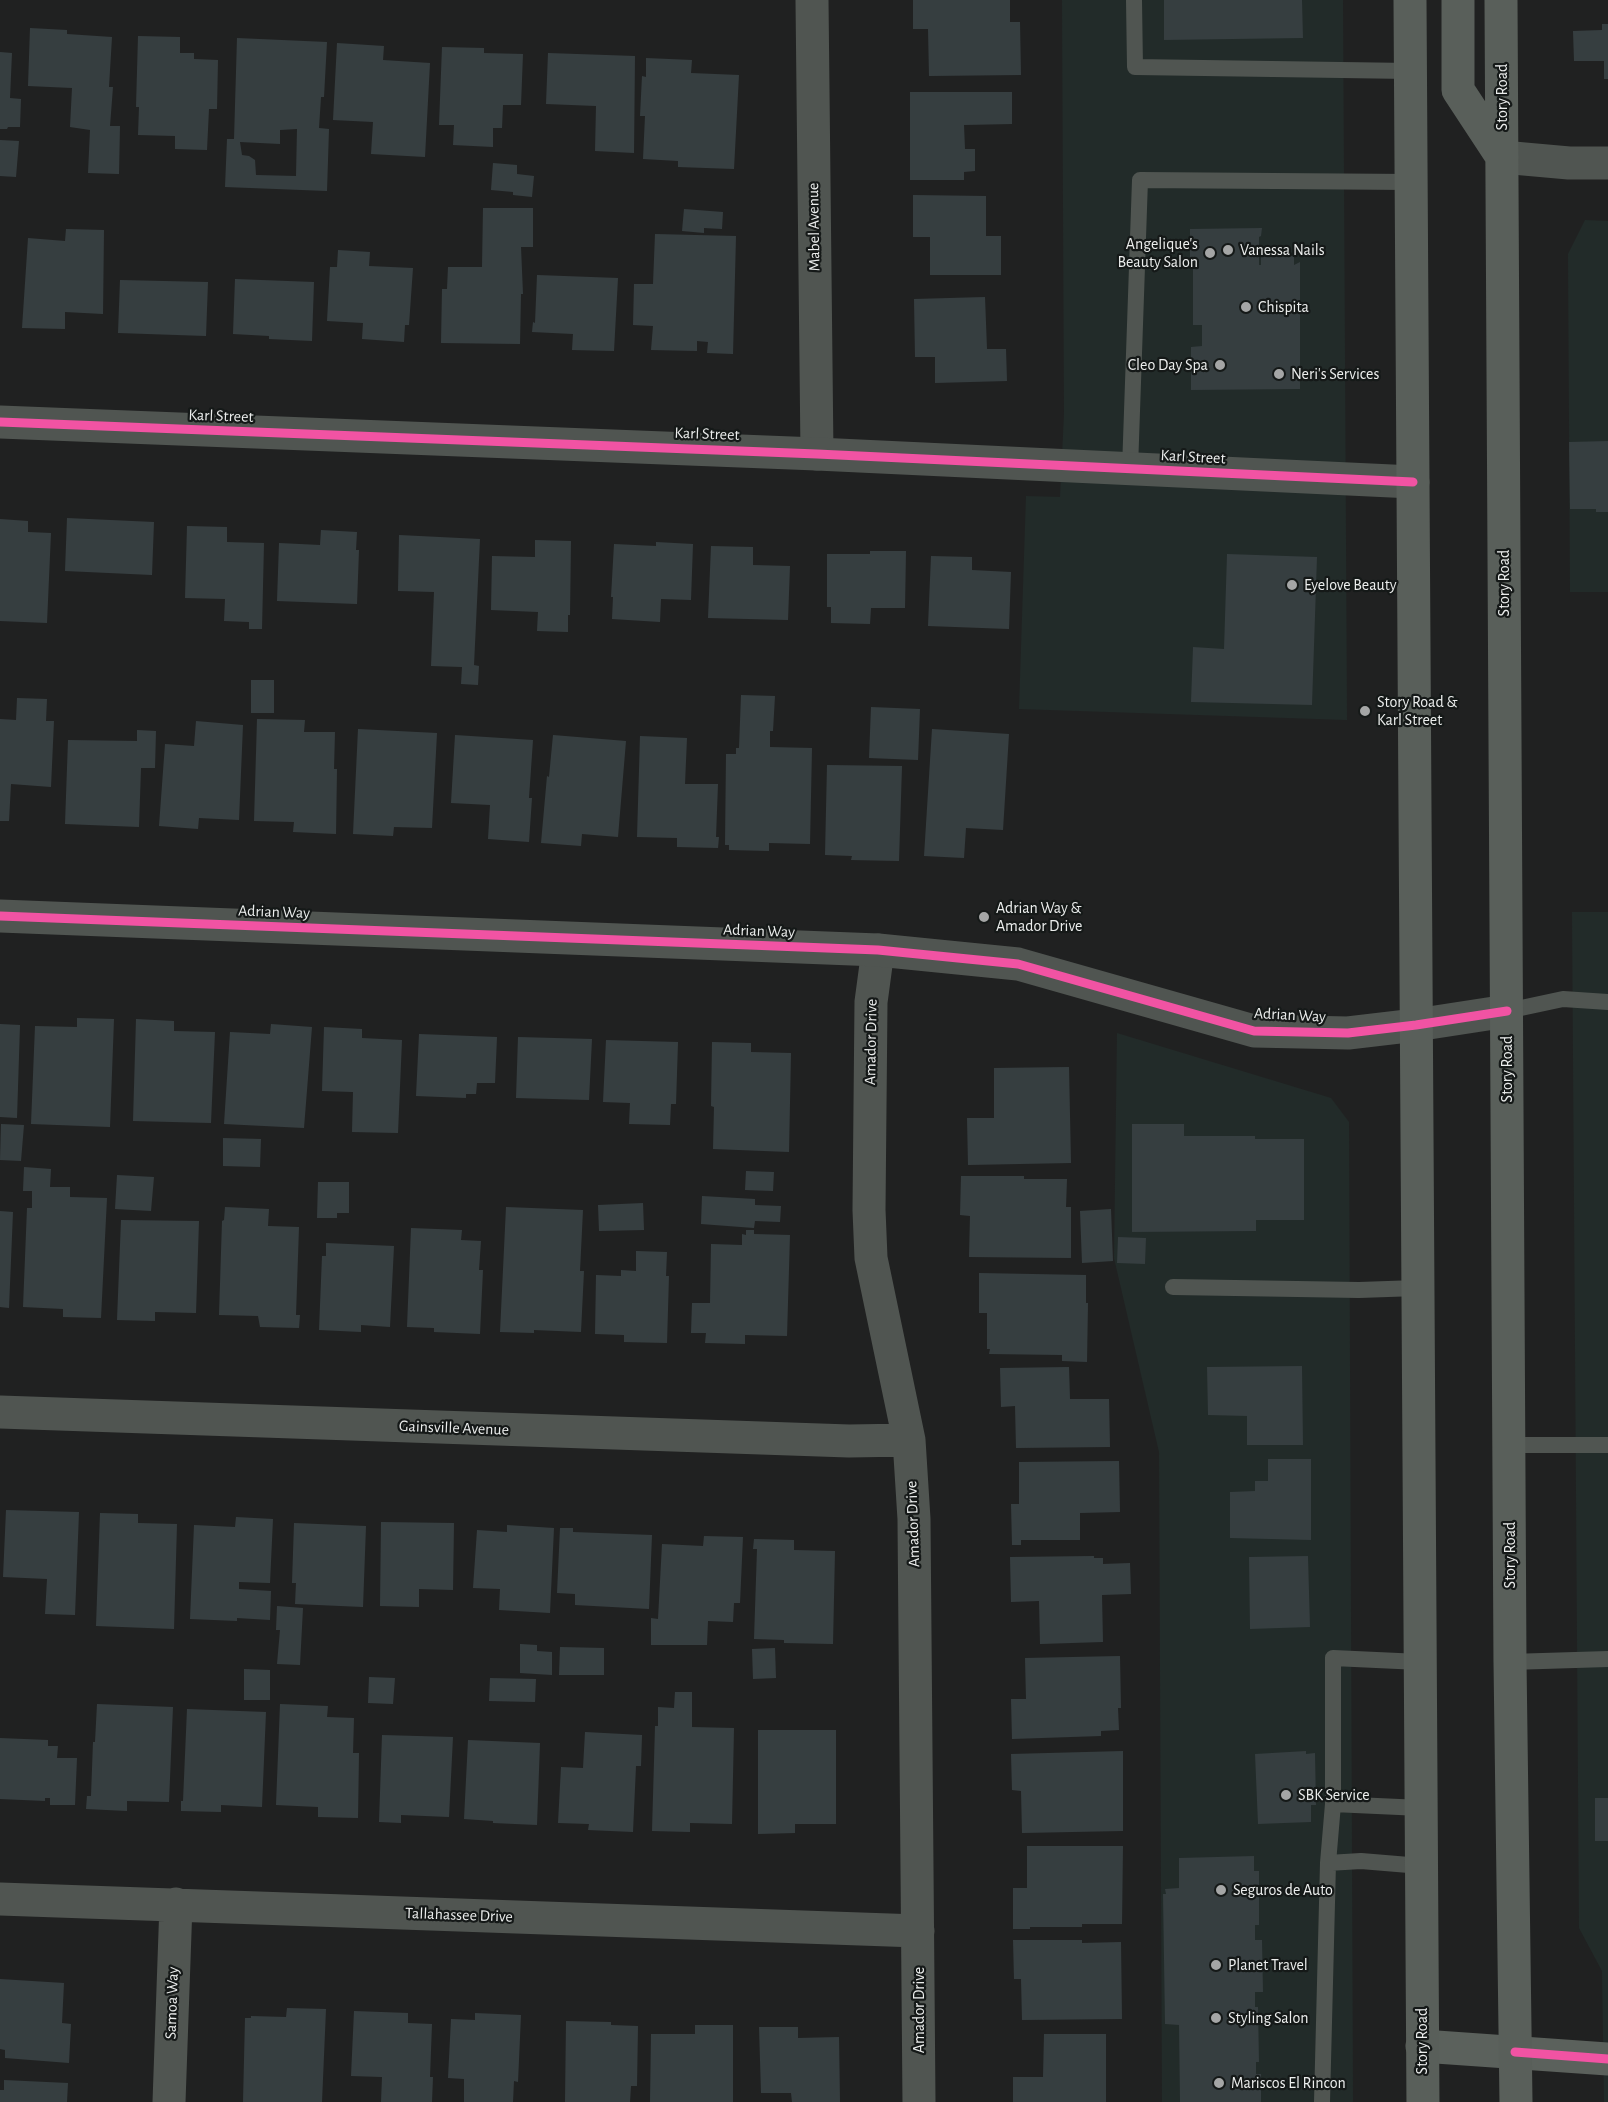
<!DOCTYPE html>
<html>
<head>
<meta charset="utf-8">
<style>
  body { margin:0 }
  canvas { display:block; background:#202121 }
</style>
</head>
<body>
<canvas width="1608" height="2102"></canvas>
<script>
const context = document.querySelector('canvas').getContext('2d');
context.lineJoin = 'round';
function fillPath(path, color) { context.fillStyle = color; context.fill(path, 'evenodd'); }
const shape = rows => new Path2D(rows.map(r => 'M' + r).join(''));
function stroke(path, color, width, dash) { context.strokeStyle = color; context.lineWidth = width; context.lineCap = dash ? 'butt' : 'round'; context.setLineDash(dash || []); context.stroke(path); }
function drawText(font, color, halo, rows, align = 'center') {
  context.font = font + ' "Alegreya Sans",sans-serif'; context.lineWidth = 4.5; context.setLineDash([]); context.textBaseline = 'middle'; context.strokeStyle = halo; context.fillStyle = color; for (const [text, x, y, turn = 0] of rows) {
    context.save(); context.translate(x, y); context.rotate((+turn || 0) * Math.PI / 180); context.textAlign = isNaN(turn) ? turn : align; if (halo) context.strokeText(text, 0, 0); context.fillText(text, 0, 0); context.restore();
  }
}
fillPath(shape([
  [1062,0,1343,0,1347,720,1019,709,1026,496,1060,497,1064,414],
  [1585,220,1608,221,1608,592,1570,592,1568,254],
  [1572,912,1608,912,1608,2102,1604,2102,1602,1971,1579,1928],
  [1117,1033,1331,1098,1349,1122,1353,2102,1162,2102,1159,1452,1114,1258]
]), '#222b29');
fillPath(shape([
  [913,0,1010,0,1010,22,1020,22,1021,75,929,76,928,29,913,29],
  [1164,0,1302,0,1303,38,1164,40],
  [1602,24,1608,24,1608,79,1604,79,1604,61,1574,61,1573,31,1602,30],
  [30,28,67,30,67,34,112,37,109,87,113,87,110,126,120,126,119,174,88,173,90,130,70,127,72,88,28,86],
  [138,36,180,37,180,53,194,53,194,59,218,60,217,109,209,109,207,150,175,149,175,136,138,135,139,107,136,107],
  [237,38,327,42,324,97,321,97,319,128,329,129,327,191,225,187,227,139,234,139],
  [297,129,296,176,256,175,255,160,249,156,242,155,240,142,280,144,280,130],
  [337,43,384,46,383,60,430,63,425,157,371,154,373,122,333,120],
  [442,47,484,48,484,53,523,54,521,105,503,105,502,128,493,128,493,147,453,145,454,125,439,125],
  [0,52,12,53,10,98,21,99,20,127,8,127,7,129,0,129],
  [548,53,635,56,634,153,595,151,596,106,546,104],
  [646,58,692,60,691,73,739,75,734,169,678,167,678,161,643,159,645,116,640,116,642,76,646,77],
  [910,92,1012,92,1012,124,964,125,965,149,975,149,975,171,964,172,964,180,910,180],
  [0,140,19,141,16,177,0,176],
  [493,163,517,165,517,174,534,176,532,197,513,195,513,192,491,190],
  [913,195,986,196,986,236,1001,236,1001,275,930,275,930,237,913,237],
  [483,208,533,208,533,247,521,247,523,294,521,294,520,344,441,343,442,289,447,289,448,267,482,267],
  [684,209,723,212,722,229,704,228,704,233,682,231],
  [1262,228,1261,236,1259,237,1259,265,1261,265,1261,257,1294,256,1294,265,1300,262,1300,389,1191,390,1191,347,1202,346,1202,325,1193,325,1193,265,1190,265,1190,229],
  [66,229,104,230,103,314,65,312,65,329,22,328,28,238,65,241],
  [655,234,736,236,733,354,707,353,708,342,697,341,697,351,651,350,653,326,633,325,634,284,653,284],
  [338,250,370,252,369,266,413,268,409,325,405,325,404,342,362,339,363,323,327,321,330,267,337,267],
  [537,275,618,278,614,351,572,350,573,334,532,332,533,322,535,323],
  [235,279,314,282,312,341,269,339,269,336,233,334],
  [120,280,208,282,206,336,118,333],
  [985,297,987,349,1006,349,1007,381,935,383,935,357,915,357,914,299],
  [1608,441,1608,512,1596,512,1596,509,1570,509,1569,442],
  [67,518,154,522,152,575,65,571],
  [0,519,28,521,28,532,51,533,47,623,0,621],
  [187,526,227,527,227,542,264,543,262,629,249,629,249,622,224,621,225,599,185,598],
  [321,530,357,532,356,550,359,550,357,604,277,601,279,543,320,545],
  [399,535,480,539,474,665,479,666,478,685,461,684,462,667,431,666,434,592,398,591],
  [535,540,571,541,570,615,568,615,568,632,537,631,538,612,491,610,492,556,535,557],
  [656,542,693,544,691,600,661,599,660,622,612,619,613,597,611,597,614,544,656,546],
  [711,546,753,547,753,565,790,566,788,620,708,618],
  [870,551,906,551,905,608,871,608,870,624,831,623,831,607,827,607,827,554,870,554],
  [1227,554,1317,557,1312,705,1191,702,1193,647,1224,649],
  [931,556,972,557,972,570,1011,572,1009,629,928,626],
  [251,680,274,680,274,713,251,713],
  [741,695,775,696,773,731,770,731,770,747,812,748,810,844,769,843,769,851,729,850,729,845,725,845,726,754,736,754,736,748,739,748],
  [17,698,47,699,46,721,54,721,51,787,11,784,9,821,0,821,0,719,16,720],
  [871,707,920,709,918,760,869,758],
  [257,719,305,720,304,732,335,732,334,769,337,769,336,834,293,832,294,822,254,821],
  [196,721,243,725,239,820,199,818,198,829,159,826,165,744,194,746],
  [358,729,437,733,432,828,394,827,393,836,353,834],
  [932,729,1009,734,1003,830,966,828,964,858,924,856],
  [137,730,156,731,155,768,141,768,139,827,65,824,68,740,137,741],
  [455,735,533,740,529,798,532,798,529,842,488,839,490,805,451,803],
  [553,735,626,741,618,837,582,834,581,846,541,843,547,776,549,777],
  [640,736,687,738,685,784,718,784,716,837,719,837,718,848,677,847,677,838,637,837],
  [827,765,902,766,899,861,851,860,852,856,825,855],
  [77,1018,114,1019,110,1127,31,1124,35,1026,77,1027],
  [136,1019,174,1021,174,1031,215,1032,211,1123,133,1121],
  [0,1024,20,1025,17,1118,0,1117],
  [271,1024,312,1027,304,1128,224,1124,230,1032,270,1034],
  [324,1027,362,1029,362,1038,402,1040,398,1133,352,1132,353,1092,322,1091],
  [419,1034,497,1037,495,1083,477,1083,476,1094,466,1094,466,1098,416,1096],
  [518,1037,592,1039,589,1100,516,1098],
  [606,1040,678,1042,676,1104,671,1104,670,1125,629,1124,630,1103,603,1102],
  [712,1042,751,1043,751,1052,791,1053,789,1152,713,1149,714,1107,711,1106],
  [1069,1067,1071,1163,968,1165,967,1118,994,1118,994,1068],
  [1,1124,24,1125,21,1161,0,1160],
  [1132,1124,1184,1124,1184,1136,1255,1136,1255,1139,1304,1139,1304,1220,1256,1220,1256,1231,1132,1232],
  [223,1138,261,1139,260,1167,223,1166],
  [24,1167,51,1169,50,1187,70,1187,70,1197,107,1198,101,1318,63,1317,63,1309,23,1307,27,1208,32,1208,32,1191,23,1191],
  [746,1171,774,1172,773,1191,745,1190],
  [117,1175,154,1177,151,1211,115,1209],
  [961,1176,1024,1176,1024,1179,1067,1179,1066,1207,1071,1207,1071,1258,969,1257,970,1216,960,1215],
  [318,1182,349,1182,349,1213,337,1213,337,1218,317,1218],
  [702,1196,755,1199,755,1205,781,1206,780,1222,755,1221,754,1228,701,1224],
  [643,1203,644,1230,599,1231,598,1205],
  [225,1207,269,1209,268,1226,299,1227,296,1315,300,1315,299,1328,260,1327,258,1316,219,1315,222,1221,224,1220],
  [506,1207,583,1210,580,1271,584,1271,581,1332,534,1330,534,1333,500,1332],
  [1111,1209,1113,1261,1082,1263,1080,1211],
  [0,1211,13,1212,9,1308,0,1307],
  [121,1220,199,1221,196,1313,155,1312,155,1321,117,1320],
  [411,1228,462,1230,461,1240,481,1241,479,1270,483,1270,480,1334,434,1332,434,1328,407,1327],
  [746,1230,754,1230,754,1234,790,1235,787,1336,745,1335,745,1344,705,1343,706,1333,691,1333,692,1303,710,1303,711,1244,742,1245,742,1234,746,1235],
  [1118,1237,1146,1238,1145,1264,1117,1263],
  [326,1243,394,1246,390,1327,361,1325,361,1332,319,1330,322,1256,326,1256],
  [636,1251,667,1252,666,1276,669,1276,667,1343,624,1342,624,1335,595,1334,596,1275,621,1276,621,1270,636,1271],
  [979,1273,1086,1275,1086,1303,1088,1303,1087,1362,1062,1361,1062,1355,989,1354,990,1349,987,1349,987,1313,979,1313],
  [1302,1366,1303,1445,1247,1445,1247,1416,1208,1415,1207,1367],
  [1069,1367,1070,1399,1109,1399,1110,1447,1016,1448,1015,1406,1001,1407,1000,1368],
  [1268,1459,1311,1459,1311,1540,1230,1538,1230,1492,1255,1491,1255,1481,1268,1481],
  [1119,1461,1120,1512,1080,1513,1080,1540,1021,1540,1021,1545,1012,1545,1011,1504,1019,1504,1019,1462],
  [6,1510,79,1512,75,1615,45,1614,47,1579,3,1577],
  [100,1513,138,1514,138,1523,177,1524,174,1629,96,1626],
  [236,1517,273,1519,270,1583,239,1582,239,1589,271,1591,270,1620,237,1618,237,1621,190,1619,194,1525,235,1527],
  [381,1522,454,1523,453,1590,419,1589,419,1607,380,1606],
  [294,1523,366,1526,363,1607,295,1604,296,1583,292,1583],
  [507,1525,554,1528,550,1613,499,1610,500,1589,473,1588,477,1530,507,1532],
  [560,1528,573,1528,573,1532,652,1535,649,1609,575,1605,575,1594,557,1593],
  [704,1536,743,1537,740,1603,734,1603,733,1622,708,1621,707,1645,651,1645,651,1618,658,1619,662,1544,703,1546],
  [754,1539,794,1540,794,1550,835,1551,833,1644,784,1643,784,1640,754,1639,757,1549,753,1549],
  [1094,1556,1094,1558,1103,1558,1103,1564,1130,1563,1131,1594,1102,1595,1103,1642,1040,1644,1039,1601,1011,1602,1010,1557],
  [1308,1556,1310,1627,1250,1629,1249,1557],
  [277,1606,303,1608,300,1665,277,1664,280,1630,276,1630],
  [520,1644,537,1645,537,1651,552,1652,552,1675,520,1673],
  [560,1647,604,1648,604,1675,559,1675],
  [775,1648,776,1678,753,1679,752,1649],
  [1120,1656,1121,1708,1118,1708,1119,1730,1101,1731,1101,1736,1012,1739,1011,1699,1026,1699,1025,1658],
  [244,1669,270,1670,270,1700,244,1700],
  [369,1677,395,1678,393,1704,368,1703],
  [490,1678,536,1679,535,1702,489,1701],
  [675,1692,692,1692,692,1727,734,1728,732,1824,690,1823,690,1832,652,1831,655,1726,658,1726,658,1707,674,1708],
  [97,1704,173,1707,169,1802,127,1801,127,1811,86,1809,87,1796,91,1796,93,1742,95,1742],
  [280,1704,328,1706,327,1717,354,1718,353,1753,359,1753,358,1818,318,1817,318,1807,276,1805],
  [187,1709,266,1712,262,1807,221,1805,221,1812,181,1811,181,1801,183,1801],
  [758,1730,836,1730,836,1824,795,1824,795,1833,758,1834],
  [585,1732,642,1735,641,1766,636,1766,633,1832,588,1830,589,1824,558,1823,561,1767,583,1768],
  [382,1735,453,1737,449,1817,401,1815,401,1823,379,1822],
  [0,1738,48,1740,48,1746,58,1746,57,1758,77,1758,75,1805,50,1805,50,1798,45,1798,45,1801,0,1799],
  [468,1740,540,1743,537,1825,493,1823,493,1821,464,1819],
  [1123,1751,1123,1831,1022,1833,1021,1791,1012,1790,1011,1754],
  [1306,1751,1306,1754,1315,1753,1316,1805,1311,1805,1311,1822,1258,1824,1255,1754],
  [1595,1798,1608,1798,1608,1841,1595,1841],
  [1027,1846,1123,1846,1122,1924,1082,1924,1082,1927,1030,1927,1030,1929,1013,1929,1013,1888,1027,1888],
  [1254,1856,1254,1871,1259,1871,1259,1925,1255,1925,1255,1940,1262,1940,1263,1992,1255,1992,1255,2007,1258,2007,1259,2062,1256,2062,1256,2074,1261,2074,1261,2102,1180,2102,1179,2025,1165,2024,1163,1894,1166,1894,1165,1889,1179,1888,1179,1858],
  [1013,1940,1082,1940,1082,1943,1121,1942,1122,2019,1022,2020,1021,1979,1014,1979],
  [0,1979,64,1983,62,2023,71,2024,69,2063,5,2058,5,2050,0,2049],
  [287,2008,326,2009,322,2102,243,2102,245,2018,251,2018,251,2016,286,2017],
  [354,2011,408,2013,408,2023,432,2024,430,2077,433,2077,432,2102,381,2102,382,2077,351,2076],
  [475,2013,521,2015,518,2082,514,2081,513,2102,464,2102,464,2079,448,2078,451,2019,475,2020],
  [566,2021,611,2022,611,2025,638,2026,637,2086,631,2086,630,2102,565,2102],
  [695,2025,733,2025,733,2102,650,2102,651,2034,695,2034],
  [759,2027,798,2027,798,2038,839,2037,840,2102,792,2102,791,2093,761,2093],
  [1044,2034,1106,2034,1106,2102,1013,2102,1013,2077,1043,2077],
  [4,2080,68,2083,67,2102,0,2102,0,2090,4,2090]
]), '#363e40');
stroke(shape([
  [1134,0,1135,67,1410,71],
  [1130,469,1140,180,1410,182],
  [1507,1011,1563,999,1608,1002],
  [1173,1287,1359,1290,1417,1288],
  [1509,1445,1608,1445],
  [1420,1662,1333,1658,1333,1804,1421,1808],
  [1510,1662,1608,1659],
  [1328,1863,1333,1804],
  [1322,2102,1328,1863,1361,1861,1421,1866]
]), '#505551', 16);
stroke(shape([
  [812,0,817,454],
  [1502,157,1569,163,1608,163],
  [878,950,871,1002,869,1210,871,1258,909,1440,914,1519,919,2102],
  [0,1412,849,1441,909,1440],
  [0,1899,918,1931],
  [169,2102,176,1904]
]), '#505551', 33);
stroke(shape([
  [0,422,817,454,1413,482],
  [0,916,878,950,1018,964,1254,1031,1348,1033,1416,1025,1507,1011]
]), '#505551', 33);
stroke(shape([
  [1422,2046,1608,2059]
]), '#5b615c', 33);
stroke(shape([
  [1410,0,1423,2102],
  [1458,0,1458,90,1502,157],
  [1501,0,1510,1662,1516,2102]
]), '#595f5a', 33);
stroke(shape([
  [0,422,817,454,1413,482],
  [0,916,878,950,1018,964,1254,1031,1348,1033,1416,1025,1507,1011],
  [1515,2052,1608,2059]
]), '#f153a3', 9);
for (const [x, y, r, color] of [
  [1228,250,6,"#a5a6a6"],
  [1210,253,6,"#a5a6a6"],
  [1246,307,6,"#a5a6a6"],
  [1220,365,6,"#a5a6a6"],
  [1279,374,6,"#a5a6a6"],
  [1292,585,6,"#a5a6a6"],
  [1365,711,6,"#a5a6a6"],
  [984,917,6,"#a5a6a6"],
  [1286,1795,6,"#a5a6a6"],
  [1221,1890,6,"#a5a6a6"],
  [1216,1965,6,"#a5a6a6"],
  [1216,2018,6,"#a5a6a6"],
  [1219,2083,6,"#a5a6a6"]
]) { const dot = new Path2D(); dot.arc(x, y, r, 0, 2 * Math.PI); context.fillStyle = color; context.fill(dot); stroke(dot, '#151918', 2); }
drawText('16px', '#eceeed', '#151918', [
  ["Story Road",1502,97,-90],
  ["Mabel Avenue",814,227,-91],
  ["Karl Street",221,416,2],
  ["Karl Street",707,434,2],
  ["Karl Street",1193,457,3],
  ["Story Road",1504,583,-90],
  ["Adrian Way",274,912,2],
  ["Adrian Way",759,931,2],
  ["Adrian Way",1290,1015,3],
  ["Amador Drive",871,1042,-89],
  ["Story Road",1507,1069,-90],
  ["Gainsville Avenue",454,1428,2],
  ["Amador Drive",913,1524,-92],
  ["Story Road",1510,1555,-90],
  ["Tallahassee Drive",459,1915,2],
  ["Samoa Way",172,2003,-88],
  ["Amador Drive",919,2010,-90],
  ["Story Road",1422,2041,-90]
]);
drawText('16px', '#eceeed', '#151918', [
  ["Angelique's",1198,244,"right"],
  ["Beauty Salon",1198,262,"right"],
  ["Vanessa Nails",1240,250],
  ["Chispita",1258,307],
  ["Cleo Day Spa",1208,365,"right"],
  ["Neri's Services",1291,374],
  ["Eyelove Beauty",1304,585],
  ["Story Road &",1377,702],
  ["Karl Street",1377,720],
  ["Adrian Way &",996,908],
  ["Amador Drive",996,926],
  ["SBK Service",1298,1795],
  ["Seguros de Auto",1233,1890],
  ["Planet Travel",1228,1965],
  ["Styling Salon",1228,2018],
  ["Mariscos El Rincon",1231,2083]
], 'left');
</script>
</body>
</html>
